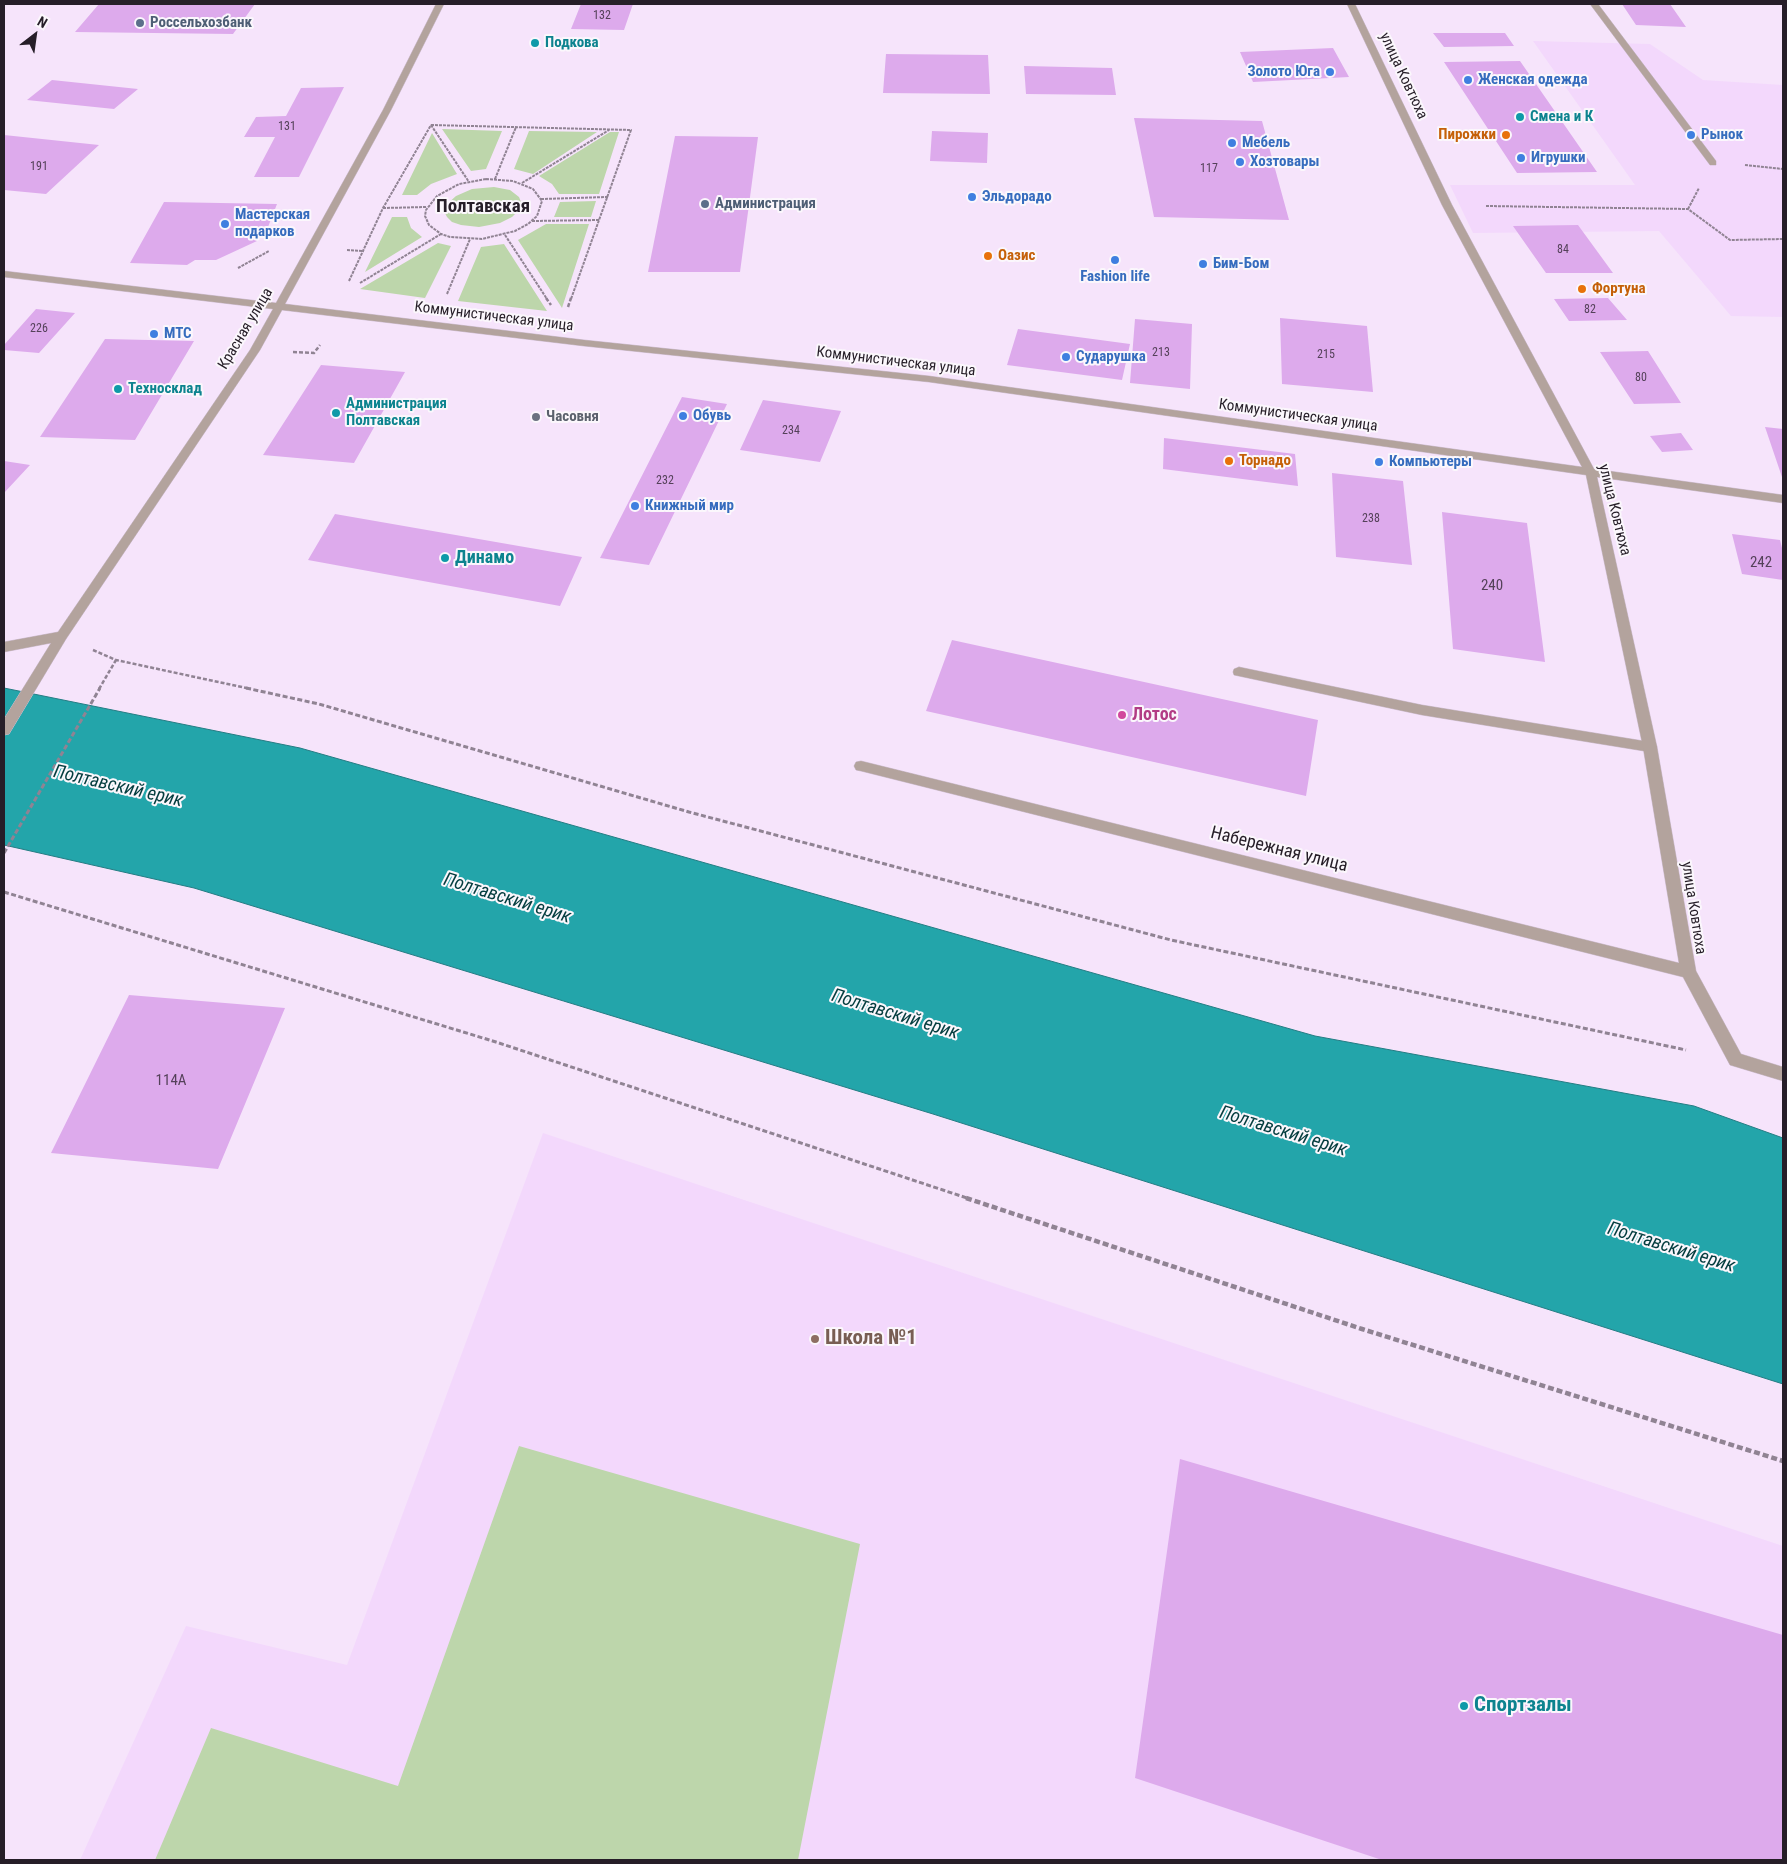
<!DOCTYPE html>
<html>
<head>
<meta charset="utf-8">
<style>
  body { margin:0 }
  #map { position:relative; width:1787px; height:1864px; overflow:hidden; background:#f6e4fb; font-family:"Roboto Condensed",sans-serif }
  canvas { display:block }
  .frame { position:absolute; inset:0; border:5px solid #261e28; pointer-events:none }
  .north { position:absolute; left:10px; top:10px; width:50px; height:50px; -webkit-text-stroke:4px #fbf7fc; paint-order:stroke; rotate:30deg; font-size:14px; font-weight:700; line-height:20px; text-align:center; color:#261e28 }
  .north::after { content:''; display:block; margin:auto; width:18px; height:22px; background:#261e28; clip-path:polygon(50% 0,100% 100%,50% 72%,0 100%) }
</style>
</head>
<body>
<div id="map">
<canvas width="1787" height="1864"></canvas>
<div class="frame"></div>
<div class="north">N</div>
</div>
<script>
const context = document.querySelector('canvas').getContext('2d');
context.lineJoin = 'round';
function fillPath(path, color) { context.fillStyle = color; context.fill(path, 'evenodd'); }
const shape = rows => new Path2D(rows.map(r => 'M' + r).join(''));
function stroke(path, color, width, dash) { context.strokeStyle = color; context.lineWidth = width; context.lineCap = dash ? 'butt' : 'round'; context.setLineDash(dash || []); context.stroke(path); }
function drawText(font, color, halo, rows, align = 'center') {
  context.font = font + ' "Roboto Condensed",sans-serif'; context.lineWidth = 4; context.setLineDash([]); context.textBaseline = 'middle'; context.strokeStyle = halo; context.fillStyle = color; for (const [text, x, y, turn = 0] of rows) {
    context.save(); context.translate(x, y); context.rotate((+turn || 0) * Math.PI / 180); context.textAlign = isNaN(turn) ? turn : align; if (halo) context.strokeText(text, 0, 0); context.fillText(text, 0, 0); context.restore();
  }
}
fillPath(shape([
  [1533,41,1650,44,1703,80,1783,85,1783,317,1731,316,1659,231,1473,233,1450,185,1635,185],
  [543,1133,1783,1546,1783,1860,80,1860,186,1626,347,1665]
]), '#f3d8fc');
fillPath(shape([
  [442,129,502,131,486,169,471,171],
  [529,131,597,132,533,174,514,169],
  [610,132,619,132,599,194,559,194,552,184,539,176],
  [432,133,457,174,431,184,417,195,402,195],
  [494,187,510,190,519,197,521,202,521,208,512,217,500,223,479,227,461,225,452,222,447,217,444,211,446,205,456,196,472,189],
  [596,201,591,217,554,217,560,202],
  [392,217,407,217,411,228,422,237,365,272],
  [546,224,589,224,562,308,518,240],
  [438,243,451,246,425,298,360,289],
  [504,244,547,311,458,301,481,247],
  [519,1446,860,1544,798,1860,155,1860,211,1728,398,1786]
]), '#bdd6ab');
const water = shape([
  [4,688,300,748,1315,1036,1694,1106,1783,1138,1783,1384,933,1114,194,888,4,845,4,688]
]);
fillPath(water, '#23a5aa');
stroke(water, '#247c83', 1);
fillPath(shape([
  [99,4,255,4,233,34,75,32],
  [581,4,633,4,624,30,571,29],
  [1622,4,1670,4,1686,27,1636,25],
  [1433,33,1505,33,1514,46,1444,47],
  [1333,48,1349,77,1253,82,1240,52],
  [886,54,988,55,990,94,883,93],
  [1520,61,1597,172,1517,173,1444,62],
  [1024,66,1112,68,1116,95,1026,94],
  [52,80,138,89,114,109,27,100],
  [344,87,299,177,254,177,275,137,244,137,256,117,286,116,301,88],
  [1134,118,1262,121,1289,220,1154,217],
  [932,131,988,133,987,163,930,161],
  [4,135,99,145,46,194,4,190],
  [675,136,758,137,740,272,648,272],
  [164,202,277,204,268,227,251,236,257,241,216,260,195,260,187,265,130,263],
  [1578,225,1613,273,1546,273,1513,226],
  [1608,298,1627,320,1569,321,1554,299],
  [36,309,75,313,39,353,4,350,4,345],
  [1280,318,1367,326,1373,392,1282,384],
  [1135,319,1192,324,1190,389,1130,383],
  [1018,329,1130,344,1122,380,1007,365],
  [105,339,194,341,135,440,40,437],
  [1648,351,1681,403,1634,404,1600,352],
  [321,365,405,372,354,463,263,455],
  [682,397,727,404,649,565,600,558],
  [763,400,841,411,820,462,740,450],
  [1765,427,1783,429,1783,480],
  [1681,433,1693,450,1662,452,1650,436],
  [1164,438,1295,454,1298,486,1163,469],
  [4,461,30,465,4,493],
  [1332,473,1403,481,1412,565,1336,557],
  [1442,512,1527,523,1545,662,1453,649],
  [335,514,582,557,560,606,308,560],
  [1732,534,1780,540,1783,552,1783,580,1742,574],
  [952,640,1318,720,1306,796,926,711],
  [129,995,285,1008,218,1169,51,1153],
  [1180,1459,1783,1635,1783,1860,1382,1860,1135,1778]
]), '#ddaaec');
const lane = shape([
  [1590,4,1598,4,1716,161,1716,165,1710,165,1590,4],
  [1239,667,1422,705,1650,742,1655,743,1657,747,1655,751,1650,752,1422,715,1234,675,1233,672,1234,669,1239,667]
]);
const street = shape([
  [436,4,444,4,391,110,285,304,584,340,929,376,1582,467,1442,205,1347,4,1355,4,1452,205,1594,469,1783,495,1783,503,1597,477,1657,747,1696,971,1741,1054,1783,1067,1783,1081,1730,1065,1683,977,861,771,856,770,854,766,856,762,861,761,1679,963,1643,747,1586,475,929,382,584,346,282,310,260,350,66,639,9,734,4,735,4,719,51,643,4,652,4,642,58,632,250,350,273,309,4,277,4,271,276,303,383,110,436,4]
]);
stroke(lane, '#d1c0d5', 1);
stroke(street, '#d1c0d5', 1);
stroke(shape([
  [431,125,631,130,571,299],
  [431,125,469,182],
  [1745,165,1783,169],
  [486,179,513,181,533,189,542,201,537,216,528,224,515,231,482,239,450,237,441,234,429,225,425,216,426,210,437,196,459,184,486,179],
  [495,179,516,127],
  [522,183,609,130],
  [541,199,608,197],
  [1486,206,1688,209,1730,240,1783,239],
  [383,208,427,207],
  [1688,209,1699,188],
  [532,221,600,220],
  [505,235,547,299],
  [347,250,364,251],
  [238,268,269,251],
  [349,281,383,208,431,125],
  [360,283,441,234],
  [447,294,470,239]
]), '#908393', 2, [3, 1]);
stroke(shape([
  [546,298,551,305],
  [568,307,571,298],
  [293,352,314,353,320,345],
  [93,650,116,660,251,689],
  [99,689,116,660]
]), '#908393', 2.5, [4, 2]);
stroke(shape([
  [246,688,319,704,689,812,1171,940,1686,1050],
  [4,853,100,688],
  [4,892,496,1042,970,1199]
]), '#908393', 3, [5, 2.5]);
stroke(shape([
  [966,1198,1362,1329,1783,1461]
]), '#908393', 4.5, [6, 3]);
fillPath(lane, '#b3a39d');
fillPath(street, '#b3a39d');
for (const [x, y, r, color] of [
  [140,23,5,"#5c6f8a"],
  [535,43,5,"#0f9aa8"],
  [1330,72,5,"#3f7fe0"],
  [1468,80,5,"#3f7fe0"],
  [1520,117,5,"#0f9aa8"],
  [1506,135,5,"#e8710a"],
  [1691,135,5,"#3f7fe0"],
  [1232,143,5,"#3f7fe0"],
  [1521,158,5,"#3f7fe0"],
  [1240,162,5,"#3f7fe0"],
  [972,197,5,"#3f7fe0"],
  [705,204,5,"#5c6f8a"],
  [225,224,5,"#3f7fe0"],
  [988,256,5,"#e8710a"],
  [1115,260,5,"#3f7fe0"],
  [1203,264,5,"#3f7fe0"],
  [1582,289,5,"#e8710a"],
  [154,334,5,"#3f7fe0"],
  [1066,357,5,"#3f7fe0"],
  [118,389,5,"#0f9aa8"],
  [336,413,5,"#0f9aa8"],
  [683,416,5,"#3f7fe0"],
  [536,417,5,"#6b7280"],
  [1229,461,5,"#e8710a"],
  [1379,462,5,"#3f7fe0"],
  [635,506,5,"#3f7fe0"],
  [445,558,5,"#0f9aa8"],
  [1122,715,5,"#d1479c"],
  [815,1339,5,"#8d6e63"],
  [1464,1706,5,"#0f9aa8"]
]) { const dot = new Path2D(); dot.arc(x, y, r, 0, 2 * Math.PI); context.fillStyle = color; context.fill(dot); stroke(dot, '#fbf7fc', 2); }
drawText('12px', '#544159', null, [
  ["132",602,16],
  ["131",287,127],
  ["191",39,167],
  ["117",1209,169],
  ["84",1563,250],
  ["82",1590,310],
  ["226",39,329],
  ["213",1161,353],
  ["215",1326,355],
  ["80",1641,378],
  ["234",791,431],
  ["232",665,481],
  ["238",1371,519]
]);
drawText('bold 15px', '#4e5e75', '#fbf7fc', [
  ["Россельхозбанк",150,23],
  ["Администрация",715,204]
], 'left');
drawText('bold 15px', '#0d838f', '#fbf7fc', [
  ["Подкова",545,43],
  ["Смена и К",1530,117],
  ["Техносклад",128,389],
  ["Администрация",346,404],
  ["Полтавская",346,421]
], 'left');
drawText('bold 15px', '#366cbe', '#fbf7fc', [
  ["Золото Юга",1320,72,"right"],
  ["Женская одежда",1478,80],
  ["Рынок",1701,135],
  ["Мебель",1242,143],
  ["Игрушки",1531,158],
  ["Хозтовары",1250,162],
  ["Эльдорадо",982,197],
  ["Мастерская",235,215],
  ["подарков",235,232],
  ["Бим-Бом",1213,264],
  ["Fashion life",1115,277,"center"],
  ["МТС",164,334],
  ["Сударушка",1076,357],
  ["Обувь",693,416],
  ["Компьютеры",1389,462],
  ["Книжный мир",645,506]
], 'left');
drawText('15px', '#261e28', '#fbf7fc', [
  ["улица Ковтюха",1403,76,65],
  ["Коммунистическая улица",494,317,7],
  ["Красная улица",246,329,-59],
  ["Коммунистическая улица",896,362,7],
  ["Коммунистическая улица",1298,416,8],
  ["улица Ковтюха",1614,510,76],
  ["улица Ковтюха",1693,908,81]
]);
drawText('bold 15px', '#c56008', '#fbf7fc', [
  ["Пирожки",1496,135,"right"],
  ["Оазис",998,256],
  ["Фортуна",1592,289],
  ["Торнадо",1239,461]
], 'left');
drawText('bold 15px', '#5b616d', '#fbf7fc', [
  ["Часовня",546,417]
], 'left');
drawText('15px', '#544159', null, [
  ["242",1761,563],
  ["240",1492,586],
  ["114А",171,1081]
]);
drawText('bold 18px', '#0d838f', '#fbf7fc', [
  ["Динамо",455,558]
], 'left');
drawText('bold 18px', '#b23c85', '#fbf7fc', [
  ["Лотос",1132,715]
], 'left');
drawText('18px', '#261e28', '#fbf7fc', [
  ["Набережная улица",1279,850,14]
]);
drawText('bold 19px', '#261e28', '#fbf7fc', [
  ["Полтавская",483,207]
]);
drawText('italic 19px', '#043d3f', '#fbf7fc', [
  ["Полтавский ерик",118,787,13],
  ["Полтавский ерик",507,899,17],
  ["Полтавский ерик",895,1015,17],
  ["Полтавский ерик",1283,1132,17],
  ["Полтавский ерик",1671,1248,17]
]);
drawText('bold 21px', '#785e54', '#fbf7fc', [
  ["Школа №1",825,1339]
], 'left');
drawText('bold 21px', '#0d838f', '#fbf7fc', [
  ["Спортзалы",1474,1706]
], 'left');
</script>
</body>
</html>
